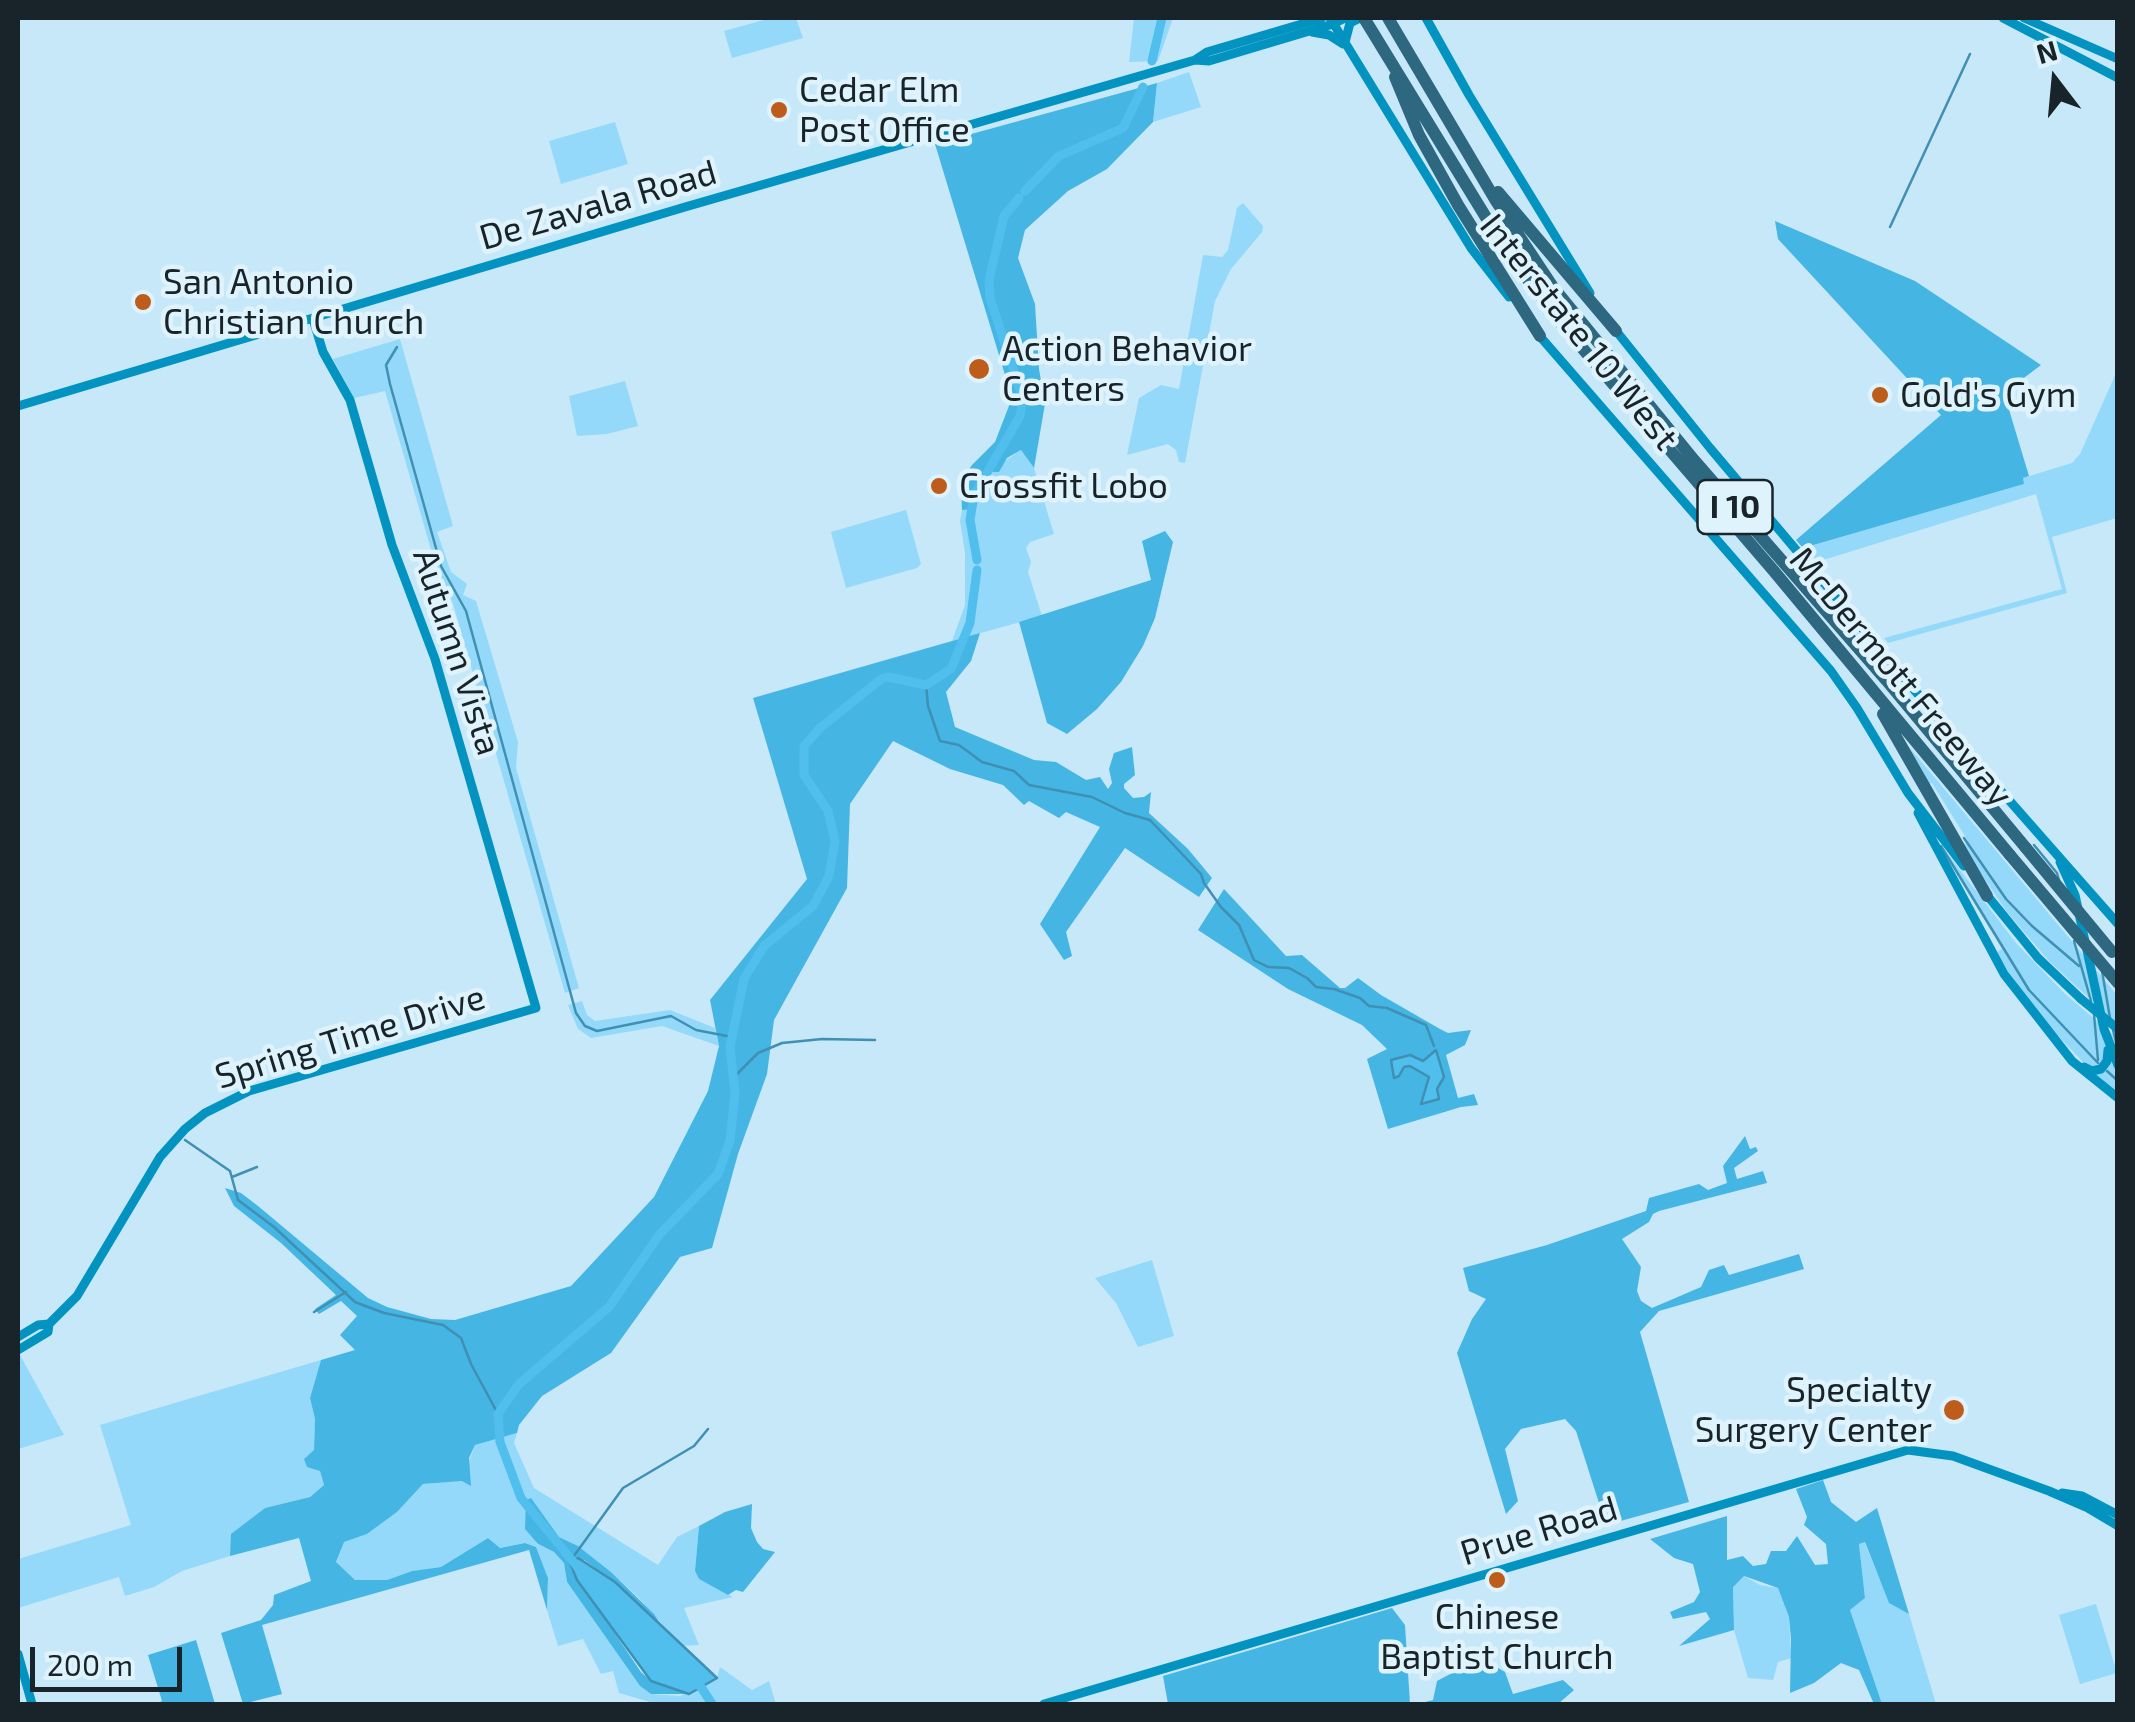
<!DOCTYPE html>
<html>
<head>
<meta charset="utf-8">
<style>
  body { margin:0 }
  #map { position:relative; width:2135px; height:1722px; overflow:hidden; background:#c7e8f9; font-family:"Exo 2",sans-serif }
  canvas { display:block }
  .frame { position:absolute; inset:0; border:20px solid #18242a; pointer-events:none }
  .north { position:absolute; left:2005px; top:30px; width:100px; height:100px; -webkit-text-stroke:8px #dff3fd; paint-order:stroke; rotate:344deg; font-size:28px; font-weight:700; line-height:40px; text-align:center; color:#18242a }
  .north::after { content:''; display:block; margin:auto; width:35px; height:45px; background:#18242a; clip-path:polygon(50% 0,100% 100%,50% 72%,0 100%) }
  .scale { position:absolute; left:30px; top:1647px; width:152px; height:45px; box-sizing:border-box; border:5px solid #18242a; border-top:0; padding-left:12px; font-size:30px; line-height:35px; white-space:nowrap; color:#18242a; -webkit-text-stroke:8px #dff3fd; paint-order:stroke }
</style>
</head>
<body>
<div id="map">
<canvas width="2135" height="1722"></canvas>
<div class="frame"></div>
<div class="north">N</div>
<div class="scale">200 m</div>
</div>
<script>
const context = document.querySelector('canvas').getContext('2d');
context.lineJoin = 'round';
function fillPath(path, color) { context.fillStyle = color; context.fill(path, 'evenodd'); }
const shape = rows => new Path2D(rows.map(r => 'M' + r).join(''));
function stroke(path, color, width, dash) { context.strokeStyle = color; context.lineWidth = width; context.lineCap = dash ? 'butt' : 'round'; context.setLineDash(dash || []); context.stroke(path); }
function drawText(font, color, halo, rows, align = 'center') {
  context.font = font + ' "Exo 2",sans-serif'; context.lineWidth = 9; context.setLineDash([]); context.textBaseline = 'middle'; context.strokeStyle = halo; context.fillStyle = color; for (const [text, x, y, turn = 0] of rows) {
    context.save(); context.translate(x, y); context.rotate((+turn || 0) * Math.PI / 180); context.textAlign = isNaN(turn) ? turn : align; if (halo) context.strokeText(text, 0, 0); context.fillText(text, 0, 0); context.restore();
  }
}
fillPath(shape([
  [771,18,796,18,803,38,732,58,724,31],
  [1134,18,1173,18,1158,61,1129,62],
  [1189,72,1201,107,1153,122,1157,83],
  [615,122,628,164,561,184,549,141],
  [1243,203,1263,226,1262,232,1231,269,1215,301,1185,463,1179,462,1176,450,1168,444,1127,455,1139,398,1161,385,1179,389,1203,255,1222,257,1228,250,1237,208],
  [400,339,453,526,437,532,451,572,467,584,463,595,476,601,518,742,516,768,579,988,565,993,453,604,434,560,385,391,354,398,333,359],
  [2117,371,2117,518,2052,537,2067,593,1888,643,1884,638,2062,589,2036,494,1817,562,1803,548,2024,484,2023,478,2072,463,2080,454],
  [625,381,638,426,607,434,577,436,569,396],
  [1021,450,1034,468,1054,534,1030,542,1026,548,1031,562,1028,572,1042,616,952,641,965,605,965,553,960,521,962,510,973,508,989,472],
  [906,510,921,564,917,568,846,588,831,532],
  [1909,747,2117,995,2117,1024,2049,961,2007,912,1962,846,1968,841,1932,783,1928,784],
  [1934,836,2016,943,2065,994,2117,1038,2117,1093,2099,1079,2045,1022,2007,970,1997,952,2002,949],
  [582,1001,587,1015,595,1021,670,1010,715,1028,719,1046,662,1026,591,1038,578,1029,568,1005],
  [1152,1260,1174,1336,1138,1347,1116,1303,1095,1278],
  [20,1355,64,1435,18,1449,18,1357],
  [321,1360,310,1398,315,1419,314,1450,324,1485,310,1497,265,1508,232,1534,230,1556,182,1571,154,1587,125,1596,119,1577,18,1608,18,1559,131,1525,100,1425],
  [517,1433,514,1443,534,1488,658,1565,677,1537,699,1526,695,1571,699,1579,733,1597,684,1608,699,1645,681,1646,639,1598,611,1572,578,1546,559,1537,531,1499,537,1544,554,1552,564,1563,567,1582,640,1686,651,1694,680,1696,717,1678,720,1667,752,1690,769,1681,776,1704,657,1704,619,1693,613,1671,601,1674,583,1639,558,1646,547,1610,548,1578,536,1547,525,1543,500,1548,488,1538,441,1567,412,1571,387,1580,355,1580,336,1563,343,1542,367,1534,397,1512,423,1484,462,1481,475,1445],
  [1864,1541,1889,1602,1909,1614,1936,1704,1882,1704,1850,1610,1865,1598,1859,1544],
  [1744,1576,1760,1585,1778,1588,1789,1617,1791,1658,1778,1662,1773,1680,1748,1678,1734,1630,1733,1586],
  [2096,1604,2117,1673,2080,1684,2059,1615]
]), '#94d9fa');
fillPath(shape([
  [1157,83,1153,122,1107,169,1068,191,1025,230,1018,258,1035,304,1039,369,1045,404,1034,468,1021,450,1007,458,999,472,989,472,973,509,962,510,961,481,972,465,995,442,1012,398,935,144],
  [1775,221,1915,281,2041,365,2004,393,2029,476,2023,478,2024,484,1803,548,1796,540,1941,415,1778,239],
  [1165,531,1173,542,1155,618,1143,646,1121,682,1097,709,1067,734,1047,723,1019,622,1151,580,1142,541],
  [980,633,971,661,946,692,955,727,1034,760,1056,762,1086,780,1100,777,1108,789,1112,783,1109,769,1114,753,1132,747,1135,775,1124,784,1124,788,1133,798,1144,797,1151,792,1149,813,1188,849,1212,878,1199,897,1125,848,1066,932,1072,956,1064,960,1040,924,1100,827,1066,812,1059,818,1029,801,1024,805,1003,785,950,769,893,741,850,804,847,888,774,1020,767,1074,738,1154,712,1248,680,1257,611,1353,542,1396,519,1425,517,1433,475,1445,469,1458,471,1486,462,1481,423,1484,397,1512,367,1534,344,1542,336,1562,355,1580,387,1580,412,1571,441,1567,488,1538,500,1548,525,1543,536,1547,548,1578,547,1610,529,1550,262,1625,282,1694,243,1704,221,1633,261,1620,273,1605,274,1595,311,1581,299,1538,230,1556,231,1534,265,1508,310,1497,324,1485,320,1471,307,1467,304,1459,314,1450,315,1419,310,1398,321,1360,355,1350,340,1335,357,1316,341,1301,319,1314,315,1309,336,1295,281,1243,234,1206,225,1188,241,1193,258,1206,368,1298,387,1307,431,1319,455,1320,571,1286,654,1197,708,1091,719,1046,710,1000,807,879,753,698],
  [1224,889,1286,956,1302,955,1340,988,1345,988,1358,978,1381,995,1440,1029,1448,1033,1471,1030,1465,1045,1446,1055,1458,1098,1474,1094,1478,1105,1461,1107,1388,1129,1367,1059,1387,1049,1362,1025,1288,989,1198,930],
  [1745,1136,1750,1149,1756,1147,1758,1151,1734,1168,1737,1179,1763,1171,1767,1183,1659,1211,1653,1214,1649,1222,1622,1239,1641,1267,1637,1291,1641,1301,1652,1308,1701,1287,1709,1270,1724,1265,1729,1275,1799,1254,1804,1269,1659,1311,1640,1332,1689,1502,1606,1525,1576,1431,1565,1419,1521,1429,1505,1449,1518,1501,1506,1514,1457,1353,1472,1319,1486,1299,1469,1291,1463,1268,1547,1245,1646,1211,1649,1198,1699,1184,1708,1190,1727,1183,1723,1166],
  [1823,1480,1831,1502,1856,1522,1877,1508,1909,1614,1889,1603,1865,1542,1859,1544,1865,1598,1850,1610,1882,1704,1874,1704,1859,1670,1841,1663,1814,1683,1790,1693,1791,1639,1789,1617,1778,1588,1744,1576,1733,1587,1734,1630,1679,1646,1710,1619,1706,1612,1673,1619,1670,1612,1694,1602,1700,1592,1693,1564,1674,1558,1650,1539,1727,1516,1727,1560,1743,1556,1753,1566,1766,1564,1771,1551,1786,1551,1797,1536,1815,1565,1828,1564,1826,1544,1804,1525,1807,1517,1796,1489],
  [531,1498,559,1537,578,1546,611,1572,654,1614,663,1628,615,1582,584,1560,571,1569,641,1672,651,1681,689,1694,651,1694,640,1686,567,1582,564,1563,554,1552,538,1544,525,1529,526,1500],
  [752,1504,751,1528,757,1542,763,1549,775,1552,743,1592,736,1590,728,1595,699,1579,695,1571,699,1526,725,1512],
  [1392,1608,1405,1625,1410,1704,1168,1704,1163,1676],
  [196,1640,215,1704,156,1704,162,1701,148,1655],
  [1486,1661,1505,1672,1513,1694,1563,1680,1574,1690,1558,1704,1417,1704,1433,1700,1437,1681,1454,1672]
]), '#45b5e4');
const water = shape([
  [1436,1050,1444,1077,1437,1089,1439,1099,1421,1104,1429,1077,1410,1066,1404,1067,1399,1076,1394,1078,1391,1060,1410,1055,1423,1061,1436,1050],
  [578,1558,615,1582,717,1678,689,1694,651,1681,577,1580,570,1563,578,1558]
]);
fillPath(water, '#50bfee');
stroke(water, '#3f90b3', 2.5);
stroke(shape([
  [1890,227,1970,54],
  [397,347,386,365,390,384,441,566,466,611,576,1013,585,1026,597,1031,671,1016,696,1030,732,1037],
  [926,685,928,706,940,741,959,745,982,762,1014,771,1029,785,1092,797,1125,813,1150,820,1201,874,1204,883,1221,907,1239,925,1254,960,1268,967,1289,968,1307,978,1316,987,1334,989,1360,998,1369,1006,1387,1008,1426,1025,1434,1046],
  [1964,838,2006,899,2032,926,2079,966],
  [2034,845,2057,873,2059,880],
  [1941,846,2029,990,2098,1063],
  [2074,941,2091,1001],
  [2102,971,2110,1018],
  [2094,1014,2098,1060],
  [2113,1030,2118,1050],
  [2107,1071,2118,1081],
  [734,1077,758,1053,782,1043,822,1039,875,1040],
  [185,1140,230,1171,238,1200,274,1227,355,1302,384,1313,443,1325,461,1338,471,1364,498,1414],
  [232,1177,257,1167],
  [314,1312,346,1292],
  [571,1560,623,1488,694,1446,708,1429]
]), '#3f90b3', 2.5);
stroke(shape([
  [1152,61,1162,18],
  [1025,191,1059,156,1123,128,1143,87],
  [977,560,970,520,974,495,1020,416,1023,399,990,298,989,280,1004,216,1019,198],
  [579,1569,521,1498,500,1442,498,1414,519,1384,609,1307,660,1234,718,1174,730,1141,735,1093,730,1047,744,979,764,946,813,906,829,876,835,841,828,811,804,775,804,746,820,728,881,679,888,677,926,685,951,669,970,623,977,570],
  [692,1681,701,1687,712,1704]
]), '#50bfee', 9);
stroke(shape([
  [1330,18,1471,248,1509,297],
  [1426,18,1469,95,1590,293],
  [2003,18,2118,78],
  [2024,18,2118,59],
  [1312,32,1329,35,1343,44],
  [1345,42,1350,23,1360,18],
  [1195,60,1207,52,1322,18],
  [1613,327,1710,448,1971,757,2118,924],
  [1537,333,1831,671,1857,708,1908,793,1964,866],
  [18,406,685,207,1195,60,1209,61,1333,24,1345,18],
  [1918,813,2004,974,2072,1061,2118,1098],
  [2060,862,2075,895,2104,1029,2118,1065],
  [1986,894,2038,958,2081,999],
  [2084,1067,2092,1071,2101,1069,2107,1061,2108,1050],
  [18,1337,38,1325,49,1324],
  [18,1350,48,1332,49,1324,77,1296,160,1157,185,1129,205,1113,249,1091,536,1008,435,659,392,545,350,400,323,352,313,319],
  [2062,1493,2082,1496,2118,1515],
  [18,1654,32,1704],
  [1044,1704,1908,1450,1953,1456,2049,1491,2086,1507,2118,1526]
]), '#0393c1', 9);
stroke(shape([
  [1364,18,1509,255,1565,328,1773,570,2010,855],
  [1388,18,1496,201,1553,287,1694,460,1887,681,2026,848],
  [1395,77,1419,135,1458,205,1540,336],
  [1498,192,1616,331],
  [1883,714,1987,896]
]), '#2d6780', 12);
stroke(shape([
  [2081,999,2118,1029]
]), '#0393c1', 9);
stroke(shape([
  [2026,848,2112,952],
  [2010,855,2118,983]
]), '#2d6780', 12);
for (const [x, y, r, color] of [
  [779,110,10,"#bd5c1b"],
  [143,302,10,"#bd5c1b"],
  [979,369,12,"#bd5c1b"],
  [1880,395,10,"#bd5c1b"],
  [939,486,10,"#bd5c1b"],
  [1954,1410,12,"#bd5c1b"],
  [1497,1580,10,"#bd5c1b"]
]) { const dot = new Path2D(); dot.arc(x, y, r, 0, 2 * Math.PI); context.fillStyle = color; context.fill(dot); stroke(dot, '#dff3fd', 4); }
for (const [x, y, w] of [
  [1735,507,75]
]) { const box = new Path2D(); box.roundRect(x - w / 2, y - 27, w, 54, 8); context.fillStyle = '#dff3fd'; context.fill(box); stroke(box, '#18242a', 2.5); }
drawText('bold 32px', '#18242a', null, [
  ["I 10",1735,507]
]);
drawText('35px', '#18242a', '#dff3fd', [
  ["Cedar Elm",799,90],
  ["Post Office",799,130],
  ["San Antonio",163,282],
  ["Christian Church",163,322],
  ["Action Behavior",1002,349],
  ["Centers",1002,389],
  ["Gold's Gym",1900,395],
  ["Crossfit Lobo",959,486],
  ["Specialty",1932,1390,"right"],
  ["Surgery Center",1932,1430,"right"],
  ["Chinese",1497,1617,"center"],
  ["Baptist Church",1497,1657,"center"]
], 'left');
drawText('35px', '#18242a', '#dff3fd', [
  ["De Zavala Road",598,205,-16],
  ["Interstate 10 West",1579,332,51],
  ["Autumn Vista",457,652,72],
  ["McDermott Freeway",1901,677,50],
  ["Spring Time Drive",350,1037,-17],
  ["Prue Road",1539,1531,-17]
]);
</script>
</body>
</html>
